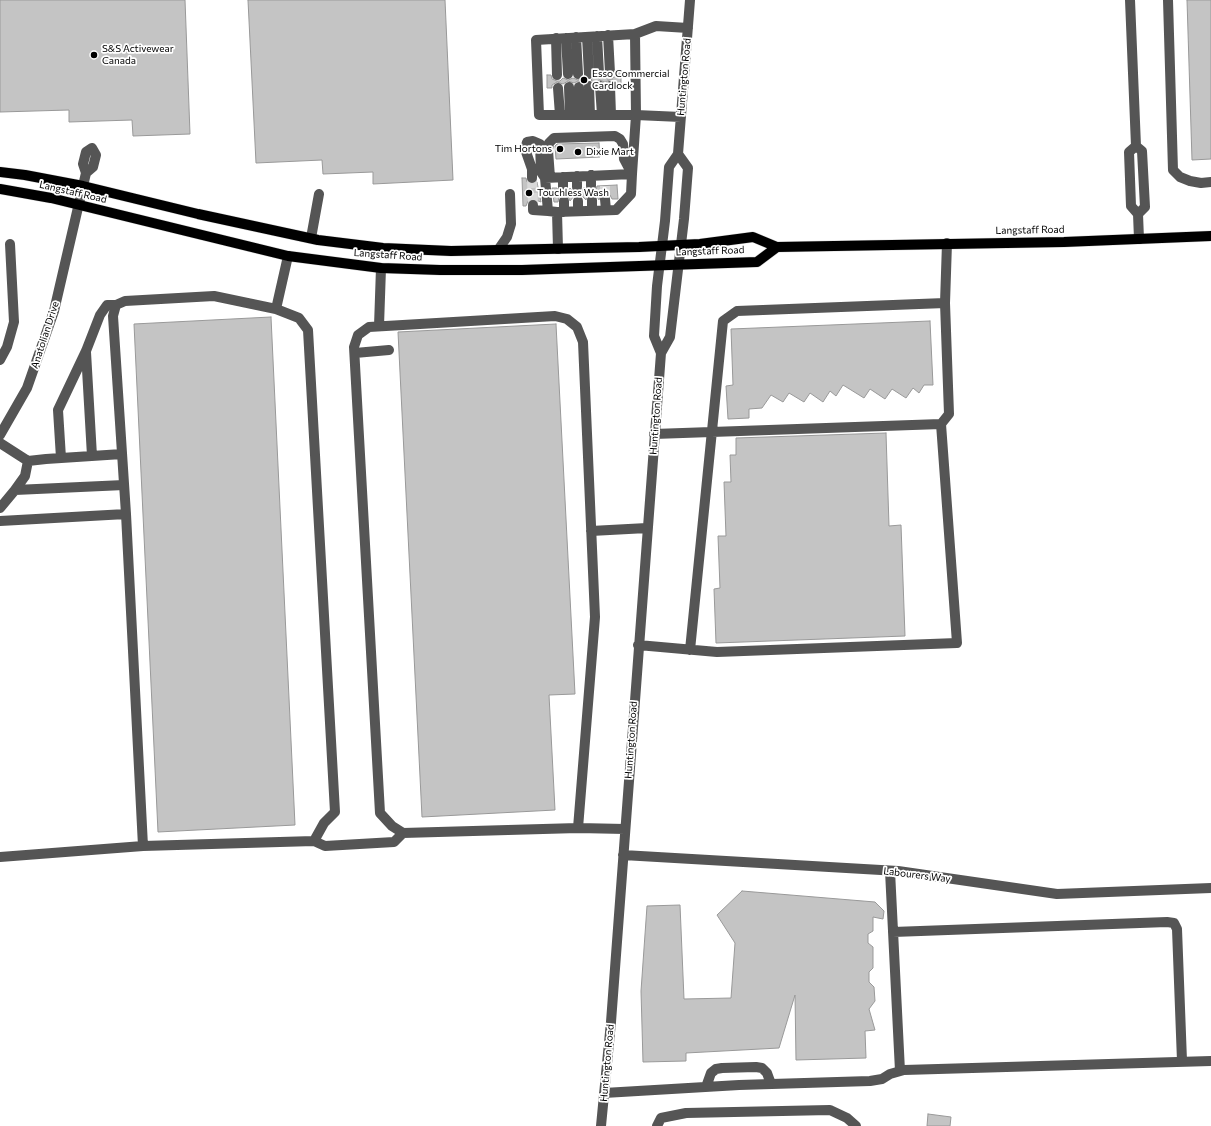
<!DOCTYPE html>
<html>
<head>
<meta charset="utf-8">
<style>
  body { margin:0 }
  canvas { display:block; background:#fff }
</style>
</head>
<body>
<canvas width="1211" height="1126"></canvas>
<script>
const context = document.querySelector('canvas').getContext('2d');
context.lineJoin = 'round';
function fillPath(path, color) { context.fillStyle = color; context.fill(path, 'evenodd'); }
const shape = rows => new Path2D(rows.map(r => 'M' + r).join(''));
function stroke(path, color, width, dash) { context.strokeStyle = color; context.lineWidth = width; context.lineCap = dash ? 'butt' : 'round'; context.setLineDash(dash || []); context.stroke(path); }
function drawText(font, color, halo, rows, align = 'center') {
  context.font = font + ' Commissioner,sans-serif'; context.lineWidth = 3.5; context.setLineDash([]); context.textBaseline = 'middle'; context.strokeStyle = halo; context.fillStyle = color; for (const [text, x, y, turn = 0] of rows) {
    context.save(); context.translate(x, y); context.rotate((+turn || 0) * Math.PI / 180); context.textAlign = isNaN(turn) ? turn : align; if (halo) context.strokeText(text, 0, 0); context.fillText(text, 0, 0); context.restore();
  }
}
const building = shape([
  [0,0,185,0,190,134,133,136,132,120,69,122,69,110,0,112,0,0],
  [248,0,445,0,453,180,373,184,373,172,323,174,322,160,256,163,248,0],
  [1187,0,1211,0,1211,159,1192,160,1187,0],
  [616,72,621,72,621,85,616,85,613,80,610,80,605,82,599,80,595,83,591,80,594,77,600,79,604,76,607,79,611,79,616,76,616,72],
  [547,75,551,75,552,79,557,81,560,81,563,78,568,80,573,78,578,80,583,77,587,80,584,83,578,81,574,83,568,81,563,84,557,82,552,85,552,88,547,88,547,75],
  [599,143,600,157,556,159,555,146,557,144,599,143],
  [522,178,526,178,527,182,532,184,537,182,541,202,533,199,528,201,526,206,523,206,522,178],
  [617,185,618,199,612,199,610,195,605,193,601,194,599,200,596,195,592,194,587,196,586,200,582,196,578,195,574,196,570,201,568,196,564,195,559,197,558,202,554,202,552,188,557,188,559,193,563,194,568,192,570,188,573,192,577,193,582,191,584,187,587,191,591,192,596,190,597,186,617,185],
  [271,317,295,825,158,832,134,324,271,317],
  [930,321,933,385,924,385,919,393,913,388,906,398,892,389,885,399,870,389,864,398,843,385,836,396,830,391,823,402,810,393,804,402,789,393,783,402,771,395,762,408,749,409,749,418,728,419,726,386,733,385,731,329,930,321],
  [556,324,575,694,549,695,555,810,422,817,398,332,556,324],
  [886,433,889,526,901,525,905,636,716,643,714,589,720,588,718,536,726,536,724,482,731,482,730,455,736,455,736,438,886,433],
  [742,891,875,902,884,911,883,919,873,917,873,931,868,934,868,943,873,947,873,968,869,972,869,982,874,987,875,1001,869,1009,875,1030,865,1031,866,1058,796,1060,795,995,779,1048,686,1053,686,1061,643,1062,641,991,647,906,680,905,684,999,731,998,735,943,717,915,742,891],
  [928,1114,951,1117,950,1126,927,1126,928,1114]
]);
fillPath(building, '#c4c4c4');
stroke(building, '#999', 1);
stroke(shape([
  [532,178,533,205],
  [605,186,605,199]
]), '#d9d9d9', 10, [10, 5]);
const major = shape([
  [0,172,25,175,83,186,198,214,318,240,383,248,451,251,639,247,700,244,753,237,777,247,1064,242,1211,236],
  [0,189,51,198,288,256,381,268,440,270,522,270,757,262,777,247]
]);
stroke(major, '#dbdbdb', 11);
stroke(shape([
  [1130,0,1136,146],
  [1168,0,1173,170,1180,177,1190,181,1201,183,1211,182],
  [635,34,656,26,688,28],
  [608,35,610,73],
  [597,36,599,73],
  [576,37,578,74],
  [587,37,589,74],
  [556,38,557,75],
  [566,38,568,74],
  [589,86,590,115],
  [600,86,602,115],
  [610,86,611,115],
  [569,87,570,115],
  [579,87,580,115],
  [558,88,560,115],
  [632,174,636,115,635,34,536,40,539,115,636,115,681,117],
  [591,175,591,186],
  [577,176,577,187],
  [550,177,548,150,549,143,554,138,615,136,620,139,623,144,624,159,632,174],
  [563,177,563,188],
  [532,178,532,169,525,149,527,142,533,141,540,144,541,172,545,178],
  [605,199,606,210],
  [592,200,592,211],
  [564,201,564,212],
  [578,201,578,211],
  [533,205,533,210,548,211],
  [557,212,548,211,545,178,632,174,631,194,616,210,557,212,558,249],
  [1138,214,1145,207,1142,151,1136,146,1129,152,1131,206,1138,214,1139,239],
  [311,238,319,194],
  [498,250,507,237,511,224,510,194],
  [288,256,276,309,214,296,125,301,116,305,113,316,126,514,143,846,314,841,325,846,394,842,403,833,578,828,625,829],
  [276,309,299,318,308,330,335,812,324,823,314,841],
  [379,326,381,268],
  [86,352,92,456],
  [355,353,389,350],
  [661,353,654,336,657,286,665,221,669,167,678,154,690,0],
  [0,360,7,347,14,322,10,244],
  [654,434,941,424,949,414,945,303,947,243],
  [0,435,27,388,54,311,86,173,83,164,86,152,92,148,96,155,93,167,86,173],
  [0,443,28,461,46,459,122,454],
  [61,458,58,410,86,351,100,315,107,305,116,305],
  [15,490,124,485],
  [0,508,15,490,25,476,28,461],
  [0,521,126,514],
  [591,531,647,528],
  [638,645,717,652,957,643,941,424],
  [690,650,723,321,737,311,945,303],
  [403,833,392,826,380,813,354,347,358,335,369,327,555,316,567,319,577,327,583,342,595,617,578,828],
  [623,855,898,871,1057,894,1211,888],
  [0,857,143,846],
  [890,871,900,1071],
  [893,932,1167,922,1174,923,1177,929,1182,1061],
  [706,1087,711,1073,716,1069,722,1068,756,1067,762,1068,767,1073,771,1084],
  [604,1093,739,1085,870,1081,882,1079,890,1074,904,1070,1211,1061],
  [601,1126,611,1022,661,353,670,337,684,219,688,168,678,154],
  [657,1126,661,1118,686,1113,830,1110,847,1118,856,1126]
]), '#555', 10);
stroke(major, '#000', 10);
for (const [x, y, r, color] of [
  [94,55,4,"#000"],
  [584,80,4,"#000"],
  [560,149,4,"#000"],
  [578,152,4,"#000"],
  [529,193,4,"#000"]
]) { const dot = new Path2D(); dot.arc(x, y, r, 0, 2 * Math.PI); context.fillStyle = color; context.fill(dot); stroke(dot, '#fff', 1.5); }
drawText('10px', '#000', '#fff', [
  ["S&S Activewear",102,49],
  ["Canada",102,61],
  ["Esso Commercial",592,74],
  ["Cardlock",592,86],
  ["Tim Hortons",552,149,"right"],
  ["Dixie Mart",586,152],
  ["Touchless Wash",537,193]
], 'left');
drawText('10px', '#000', '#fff', [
  ["Huntington Road",684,77,-85],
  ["Langstaff Road",73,192,13],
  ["Langstaff Road",1030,230,-1],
  ["Langstaff Road",710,251,-2],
  ["Langstaff Road",388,255,4],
  ["Anatolian Drive",45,335,-72],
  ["Huntington Road",656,416,-86],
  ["Huntington Road",631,740,-86],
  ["Labourers Way",917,875,7],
  ["Huntington Road",607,1063,-85]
]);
</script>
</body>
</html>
